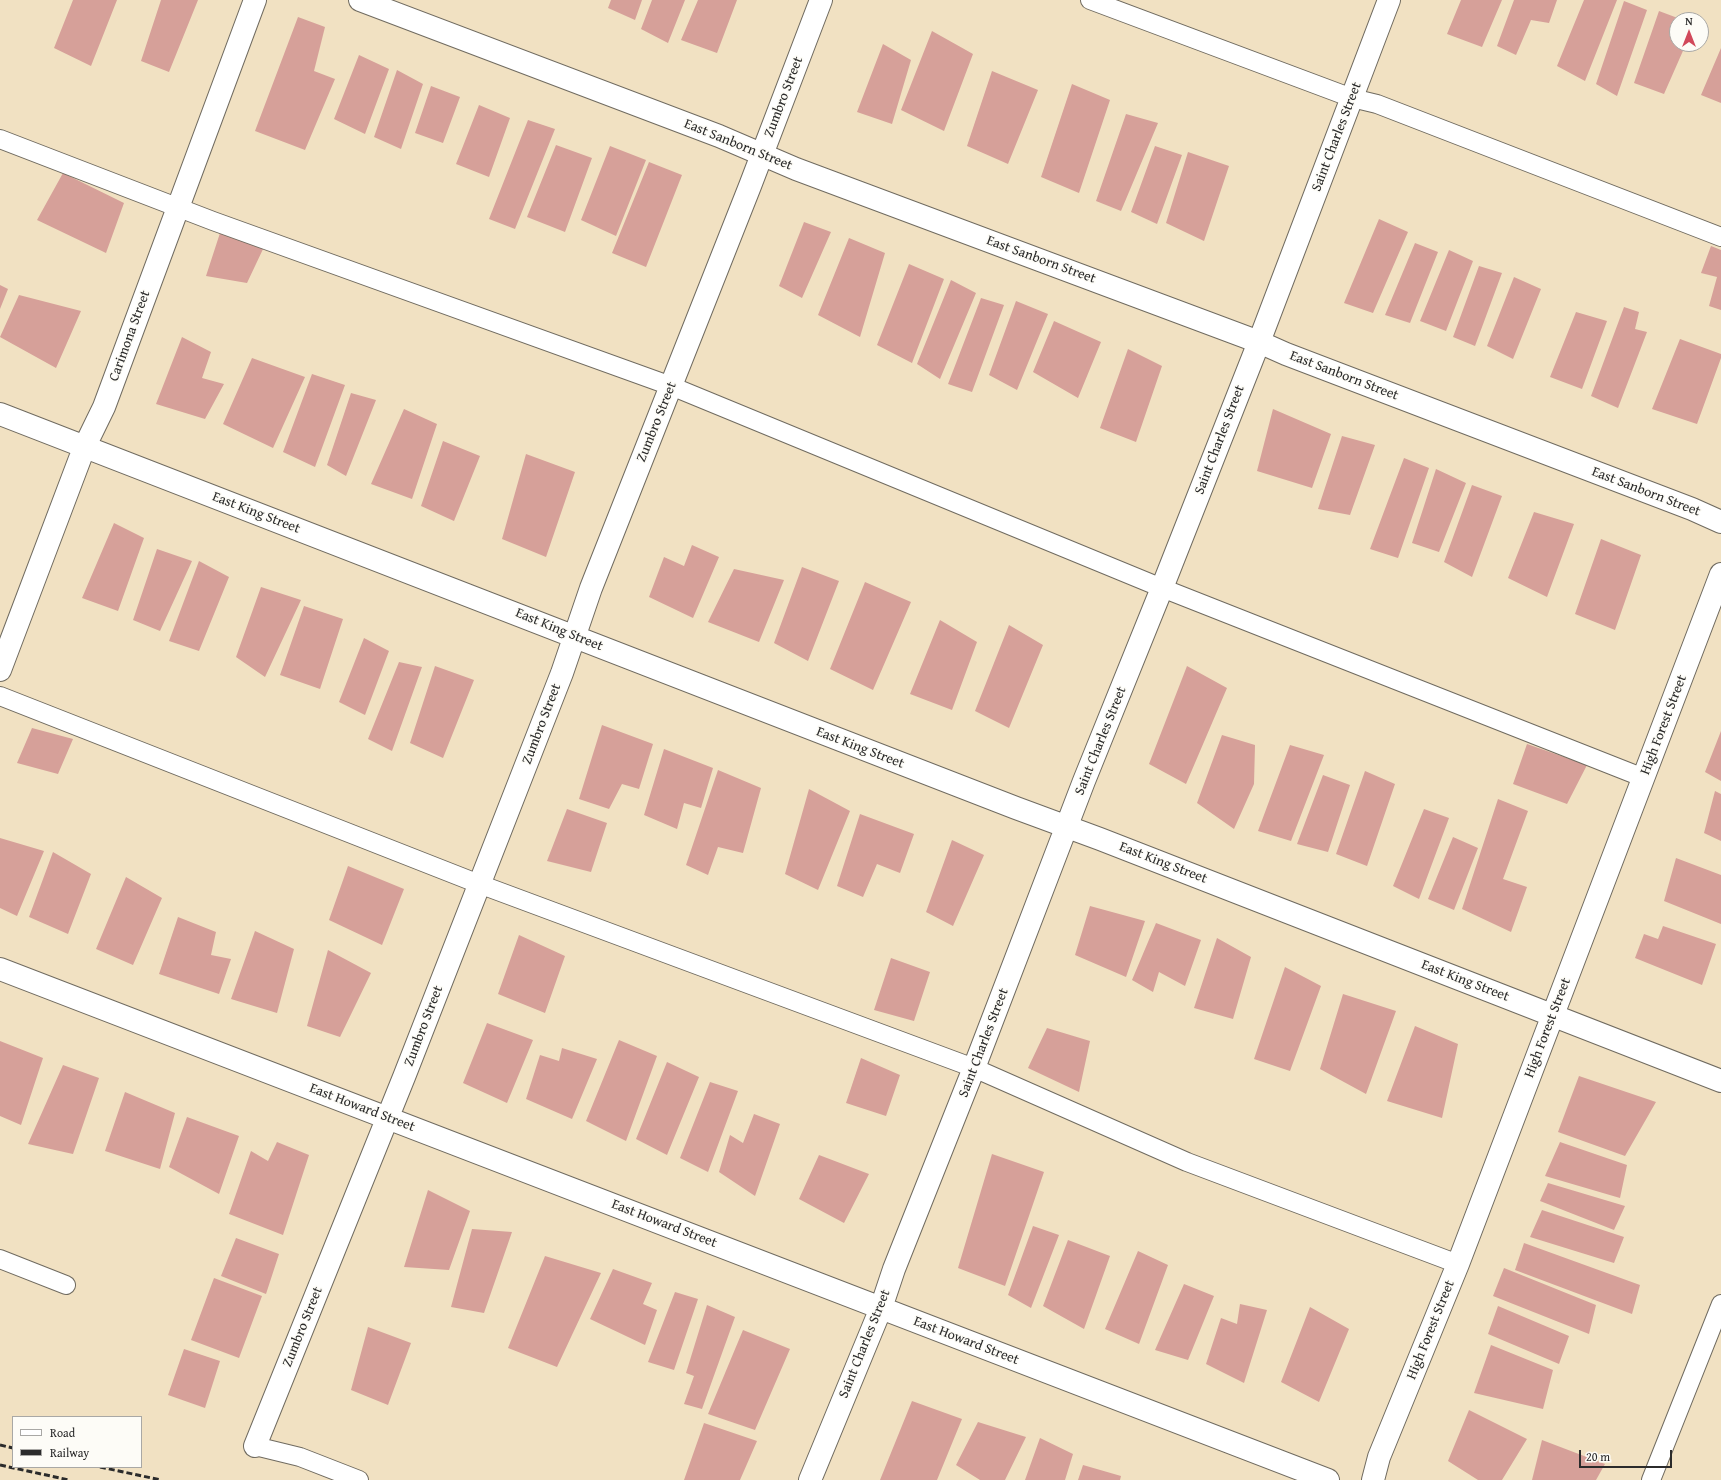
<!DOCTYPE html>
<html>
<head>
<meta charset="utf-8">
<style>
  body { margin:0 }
  #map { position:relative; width:1721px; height:1480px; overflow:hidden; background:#f1e1c2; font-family:"Gentium Book Plus",serif }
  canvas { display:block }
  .legend { position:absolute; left:12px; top:1416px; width:130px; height:52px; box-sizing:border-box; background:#fdfcf7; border:1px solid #a9a8a5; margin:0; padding:5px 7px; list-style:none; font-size:12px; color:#2b2b2b }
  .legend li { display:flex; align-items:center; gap:8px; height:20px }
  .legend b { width:20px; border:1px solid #a9a8a5 }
  .north { position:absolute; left:1669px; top:12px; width:40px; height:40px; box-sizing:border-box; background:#fdfcf7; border:1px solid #a9a8a5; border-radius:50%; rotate:0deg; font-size:11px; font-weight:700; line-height:16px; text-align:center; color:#2b2b2b }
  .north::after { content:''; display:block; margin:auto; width:14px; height:18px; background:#d1495b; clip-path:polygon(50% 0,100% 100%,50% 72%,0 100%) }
  .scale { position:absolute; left:1579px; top:1450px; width:93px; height:18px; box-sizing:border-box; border:2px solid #2b2b2b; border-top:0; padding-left:5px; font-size:12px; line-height:14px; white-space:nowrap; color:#2b2b2b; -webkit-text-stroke:3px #fdfcf7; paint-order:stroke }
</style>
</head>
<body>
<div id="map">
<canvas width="1721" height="1480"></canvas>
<ul class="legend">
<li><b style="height:5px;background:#fff"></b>Road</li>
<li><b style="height:5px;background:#2b2b2b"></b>Railway</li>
</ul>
<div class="north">N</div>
<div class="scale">20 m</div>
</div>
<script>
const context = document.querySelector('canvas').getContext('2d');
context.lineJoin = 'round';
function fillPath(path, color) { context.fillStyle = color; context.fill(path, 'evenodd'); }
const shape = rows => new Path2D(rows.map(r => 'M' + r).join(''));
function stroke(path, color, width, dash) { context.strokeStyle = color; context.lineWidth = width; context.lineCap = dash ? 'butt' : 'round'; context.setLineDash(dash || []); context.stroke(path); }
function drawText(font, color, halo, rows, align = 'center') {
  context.font = font + ' "Gentium Book Plus",serif'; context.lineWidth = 3; context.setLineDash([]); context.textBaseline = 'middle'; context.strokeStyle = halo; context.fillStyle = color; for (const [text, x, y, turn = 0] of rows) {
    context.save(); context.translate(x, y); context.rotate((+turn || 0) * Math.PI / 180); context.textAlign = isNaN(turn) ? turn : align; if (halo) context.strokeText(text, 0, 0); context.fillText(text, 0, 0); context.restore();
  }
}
fillPath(shape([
  [73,0,117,0,91,66,54,48],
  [161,0,198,0,169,72,141,61],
  [611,0,642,0,635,20,608,8],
  [652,0,685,0,668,43,641,29],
  [698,0,737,0,717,53,681,40],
  [1461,0,1502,0,1482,47,1447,34],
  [1514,0,1557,0,1549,23,1531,20,1516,55,1497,46],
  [1584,0,1617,0,1585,81,1557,66],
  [1624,1,1647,10,1617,96,1596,84],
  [1659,11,1683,20,1677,20,1677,44,1686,44,1664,94,1634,83],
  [298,17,325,27,314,71,335,79,305,150,255,131],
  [932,31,973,54,944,131,901,110],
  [883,44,911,60,892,124,857,112],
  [1721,48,1721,103,1701,95],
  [359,55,389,69,365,134,334,119],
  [397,70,423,84,401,149,374,137],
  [992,71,1038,90,1008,164,967,146],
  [1072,84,1110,100,1079,193,1041,177],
  [431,86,460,97,443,143,415,133],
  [479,105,510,118,489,177,456,164],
  [1126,114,1158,123,1121,211,1096,201],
  [528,120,555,129,515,229,489,219],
  [556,145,592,158,565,232,527,217],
  [610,146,646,160,616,236,581,220],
  [1155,146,1182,155,1157,224,1131,212],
  [1188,152,1229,166,1204,241,1166,223],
  [649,162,682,175,646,267,612,253],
  [63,173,124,203,106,253,37,220],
  [1379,219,1408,232,1373,313,1344,303],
  [804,222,831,232,802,298,779,286],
  [220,233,264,247,247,283,206,276],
  [849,238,885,253,860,337,818,315],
  [1415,243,1438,252,1410,323,1385,315],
  [1711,246,1721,250,1721,310,1709,306,1717,277,1701,273],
  [1449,250,1473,261,1446,331,1420,321],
  [909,264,944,279,912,363,877,345],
  [1479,266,1502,273,1475,346,1453,337],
  [1514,277,1541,289,1513,359,1487,346],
  [951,280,976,293,940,379,917,364],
  [0,285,8,289,0,309],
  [19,295,81,311,56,368,0,337],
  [981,298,1004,305,972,392,948,384],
  [1016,301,1048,314,1017,390,989,375],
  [1624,307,1639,312,1635,329,1647,332,1618,408,1591,396],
  [1576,312,1607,321,1582,389,1550,377],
  [1054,321,1101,342,1078,398,1033,372],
  [182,337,211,352,202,378,224,384,205,419,156,404],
  [1680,339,1721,354,1721,358,1697,424,1652,409],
  [1128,349,1162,366,1136,442,1100,428],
  [252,358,305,377,273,448,223,424],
  [312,374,345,385,315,467,283,452],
  [351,393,376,400,346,476,327,465],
  [404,409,437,424,412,499,371,484],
  [1273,409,1331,434,1312,488,1257,471],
  [1342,436,1375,445,1350,515,1318,509],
  [443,441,480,456,454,521,421,506],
  [526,454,575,472,546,557,502,539],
  [1404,458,1429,468,1398,558,1370,549],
  [1436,469,1466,483,1439,552,1412,543],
  [1472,485,1502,496,1472,577,1444,562],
  [1534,512,1574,524,1547,597,1508,578],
  [114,523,144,538,118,611,82,598],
  [1601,539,1641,555,1615,630,1575,614],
  [692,545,719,557,693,618,649,597,664,557,684,566],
  [157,549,192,561,160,631,133,620],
  [199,561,229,577,199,651,169,641],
  [802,567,839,581,808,661,774,643],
  [734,569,784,580,759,642,708,622],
  [865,582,911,602,873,690,830,669],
  [261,587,301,600,265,677,236,657],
  [304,606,343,619,320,689,280,675],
  [940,620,977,642,952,710,910,694],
  [1009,625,1043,645,1009,728,975,711],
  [364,638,389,651,365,715,339,702],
  [399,662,422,667,392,751,368,739],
  [435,666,474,680,443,758,410,743],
  [1187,666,1227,688,1186,784,1149,764],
  [602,725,653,744,639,789,622,784,609,809,579,799],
  [32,728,73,739,58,774,17,763],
  [1721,731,1721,781,1705,772],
  [1222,735,1255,745,1254,784,1234,829,1197,803],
  [1527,744,1587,765,1567,804,1513,784],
  [1290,745,1324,755,1291,841,1258,831],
  [664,749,713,768,701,808,684,803,677,829,644,815],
  [718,770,761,788,743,853,718,847,708,875,686,865],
  [1365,771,1395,784,1367,866,1336,854],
  [1323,775,1350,785,1328,852,1297,844],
  [809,789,850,811,818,890,785,874],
  [1715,791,1721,794,1721,841,1704,833],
  [1498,799,1528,811,1503,879,1527,887,1511,932,1462,909],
  [567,809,607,823,591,872,547,861],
  [1424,809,1449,818,1419,899,1393,886],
  [860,814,914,834,900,873,877,864,863,897,837,886],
  [1453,837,1478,848,1454,910,1428,899],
  [0,838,44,851,17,916,0,908],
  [952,840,984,855,953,926,926,912],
  [53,852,91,874,68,934,29,917],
  [1676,858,1721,875,1721,924,1664,901],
  [348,866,404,889,382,945,329,920],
  [126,877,162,898,133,965,96,949],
  [1090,906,1145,921,1126,977,1075,955],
  [178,917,216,932,211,955,231,959,219,994,159,974],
  [1156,923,1201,940,1185,986,1159,972,1153,992,1132,980],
  [1663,926,1716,944,1702,985,1635,958,1644,934,1658,939],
  [255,931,294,949,277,1013,231,999],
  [519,935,565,956,545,1013,498,994],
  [1217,938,1251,957,1233,1019,1194,1008],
  [328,950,371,973,340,1037,307,1026],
  [891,958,930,972,914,1021,874,1010],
  [1285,967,1321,986,1290,1071,1254,1059],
  [1343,994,1396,1011,1366,1094,1320,1069],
  [487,1023,533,1040,507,1103,463,1083],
  [1415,1026,1458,1044,1442,1118,1387,1101],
  [1047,1028,1090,1041,1079,1092,1028,1068],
  [619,1040,657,1056,626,1141,586,1121],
  [0,1041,43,1058,21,1125,0,1116],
  [562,1048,597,1059,572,1119,526,1099,540,1055,559,1061],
  [861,1058,900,1075,886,1116,846,1103],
  [667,1062,699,1077,667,1155,636,1139],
  [63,1065,99,1078,73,1154,28,1144],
  [1579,1076,1656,1102,1625,1156,1558,1132],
  [710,1082,738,1091,708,1172,680,1158],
  [125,1092,175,1113,160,1169,105,1151],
  [754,1114,780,1124,755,1196,719,1172,730,1135,743,1143],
  [187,1117,239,1136,219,1194,169,1167],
  [277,1142,309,1155,283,1235,229,1214,251,1151,268,1161],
  [1560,1142,1627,1165,1620,1198,1545,1176],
  [992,1154,1044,1172,1005,1286,958,1268],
  [819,1155,869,1174,844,1223,799,1199],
  [1548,1183,1625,1206,1614,1230,1540,1201],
  [428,1190,470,1211,449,1270,404,1267],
  [1542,1210,1624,1237,1614,1263,1530,1237],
  [1033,1226,1059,1235,1031,1308,1008,1295],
  [472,1229,512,1232,484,1313,451,1307],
  [236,1238,279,1254,266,1294,221,1276],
  [1068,1240,1110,1256,1084,1329,1043,1306],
  [1524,1243,1640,1285,1632,1314,1515,1270],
  [1138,1251,1168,1265,1139,1344,1105,1329],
  [545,1256,601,1273,557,1367,508,1348],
  [1504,1268,1596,1305,1589,1334,1493,1296],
  [613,1269,652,1283,643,1304,657,1310,645,1345,590,1319],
  [214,1278,262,1296,239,1358,191,1340],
  [1184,1284,1214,1296,1188,1360,1155,1350],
  [675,1292,698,1299,674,1370,648,1362],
  [1240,1304,1267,1310,1244,1383,1206,1364,1221,1318,1237,1324],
  [707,1305,735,1317,702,1409,684,1404,694,1376,686,1373],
  [1498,1306,1569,1336,1559,1364,1488,1334],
  [1310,1307,1349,1329,1319,1402,1281,1382],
  [368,1327,411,1343,388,1405,351,1390],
  [743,1330,790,1349,755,1430,708,1414],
  [1491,1345,1553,1370,1543,1409,1474,1393],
  [184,1349,220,1361,205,1408,168,1395],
  [912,1401,962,1419,937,1480,880,1480],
  [1469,1410,1527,1439,1502,1480,1478,1480,1448,1461],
  [978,1422,1026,1437,1005,1480,980,1480,956,1465],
  [704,1423,757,1441,740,1480,684,1480],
  [1040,1438,1073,1454,1065,1480,1025,1480],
  [1542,1440,1605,1464,1596,1480,1532,1480],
  [1083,1465,1121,1476,1120,1480,1078,1480]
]), '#d6a099');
const service = shape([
  [1090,0,1352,98,1377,104,1721,237],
  [0,139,213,221,671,386,1162,588,1644,778],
  [0,696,479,884,974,1068,1187,1162,1458,1264],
  [0,1259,66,1285],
  [255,1446,300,1457,359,1480],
  [1651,1480,1721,1304]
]);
const minor = shape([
  [0,414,1016,808,1100,839,1721,1081],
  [0,670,84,448,104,407,255,0],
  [0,969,1328,1480],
  [255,1446,404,1077,562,673,591,588,750,186,821,0],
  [810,1480,881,1308,894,1269,974,1068,1084,781,1162,588,1259,342,1389,0],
  [1373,1480,1379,1457,1458,1264,1721,574]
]);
const tertiary = shape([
  [360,0,719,136,796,169,1259,342,1286,354,1692,509,1721,522]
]);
stroke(service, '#706b60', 20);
stroke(minor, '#706b60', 24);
stroke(tertiary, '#706b60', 24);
stroke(service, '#fff', 18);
stroke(minor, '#fff', 22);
stroke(tertiary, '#fff', 22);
stroke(shape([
  [0,1445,13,1448],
  [0,1465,69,1480],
  [100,1467,161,1480]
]), '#2b2b2b', 3, [6, 3]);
drawText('14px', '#2b2b2b', '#fdfcf7', [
  ["Zumbro Street",784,97,-69],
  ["Saint Charles Street",1337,137,-69],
  ["East Sanborn Street",738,145,22],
  ["East Sanborn Street",1041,260,20],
  ["Carimona Street",130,336,-70],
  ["East Sanborn Street",1344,376,21],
  ["Zumbro Street",657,422,-68],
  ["Saint Charles Street",1220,440,-69],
  ["East Sanborn Street",1646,492,21],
  ["East King Street",256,513,21],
  ["East King Street",559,630,22],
  ["Zumbro Street",542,724,-69],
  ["High Forest Street",1664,725,-69],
  ["Saint Charles Street",1101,741,-68],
  ["East King Street",860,748,21],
  ["East King Street",1163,863,21],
  ["East King Street",1465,981,21],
  ["Zumbro Street",424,1026,-69],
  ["High Forest Street",1548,1028,-69],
  ["Saint Charles Street",984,1043,-69],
  ["East Howard Street",362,1108,21],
  ["East Howard Street",664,1224,21],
  ["Zumbro Street",303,1327,-68],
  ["High Forest Street",1431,1330,-68],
  ["East Howard Street",966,1341,21],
  ["Saint Charles Street",865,1344,-68]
]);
</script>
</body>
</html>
